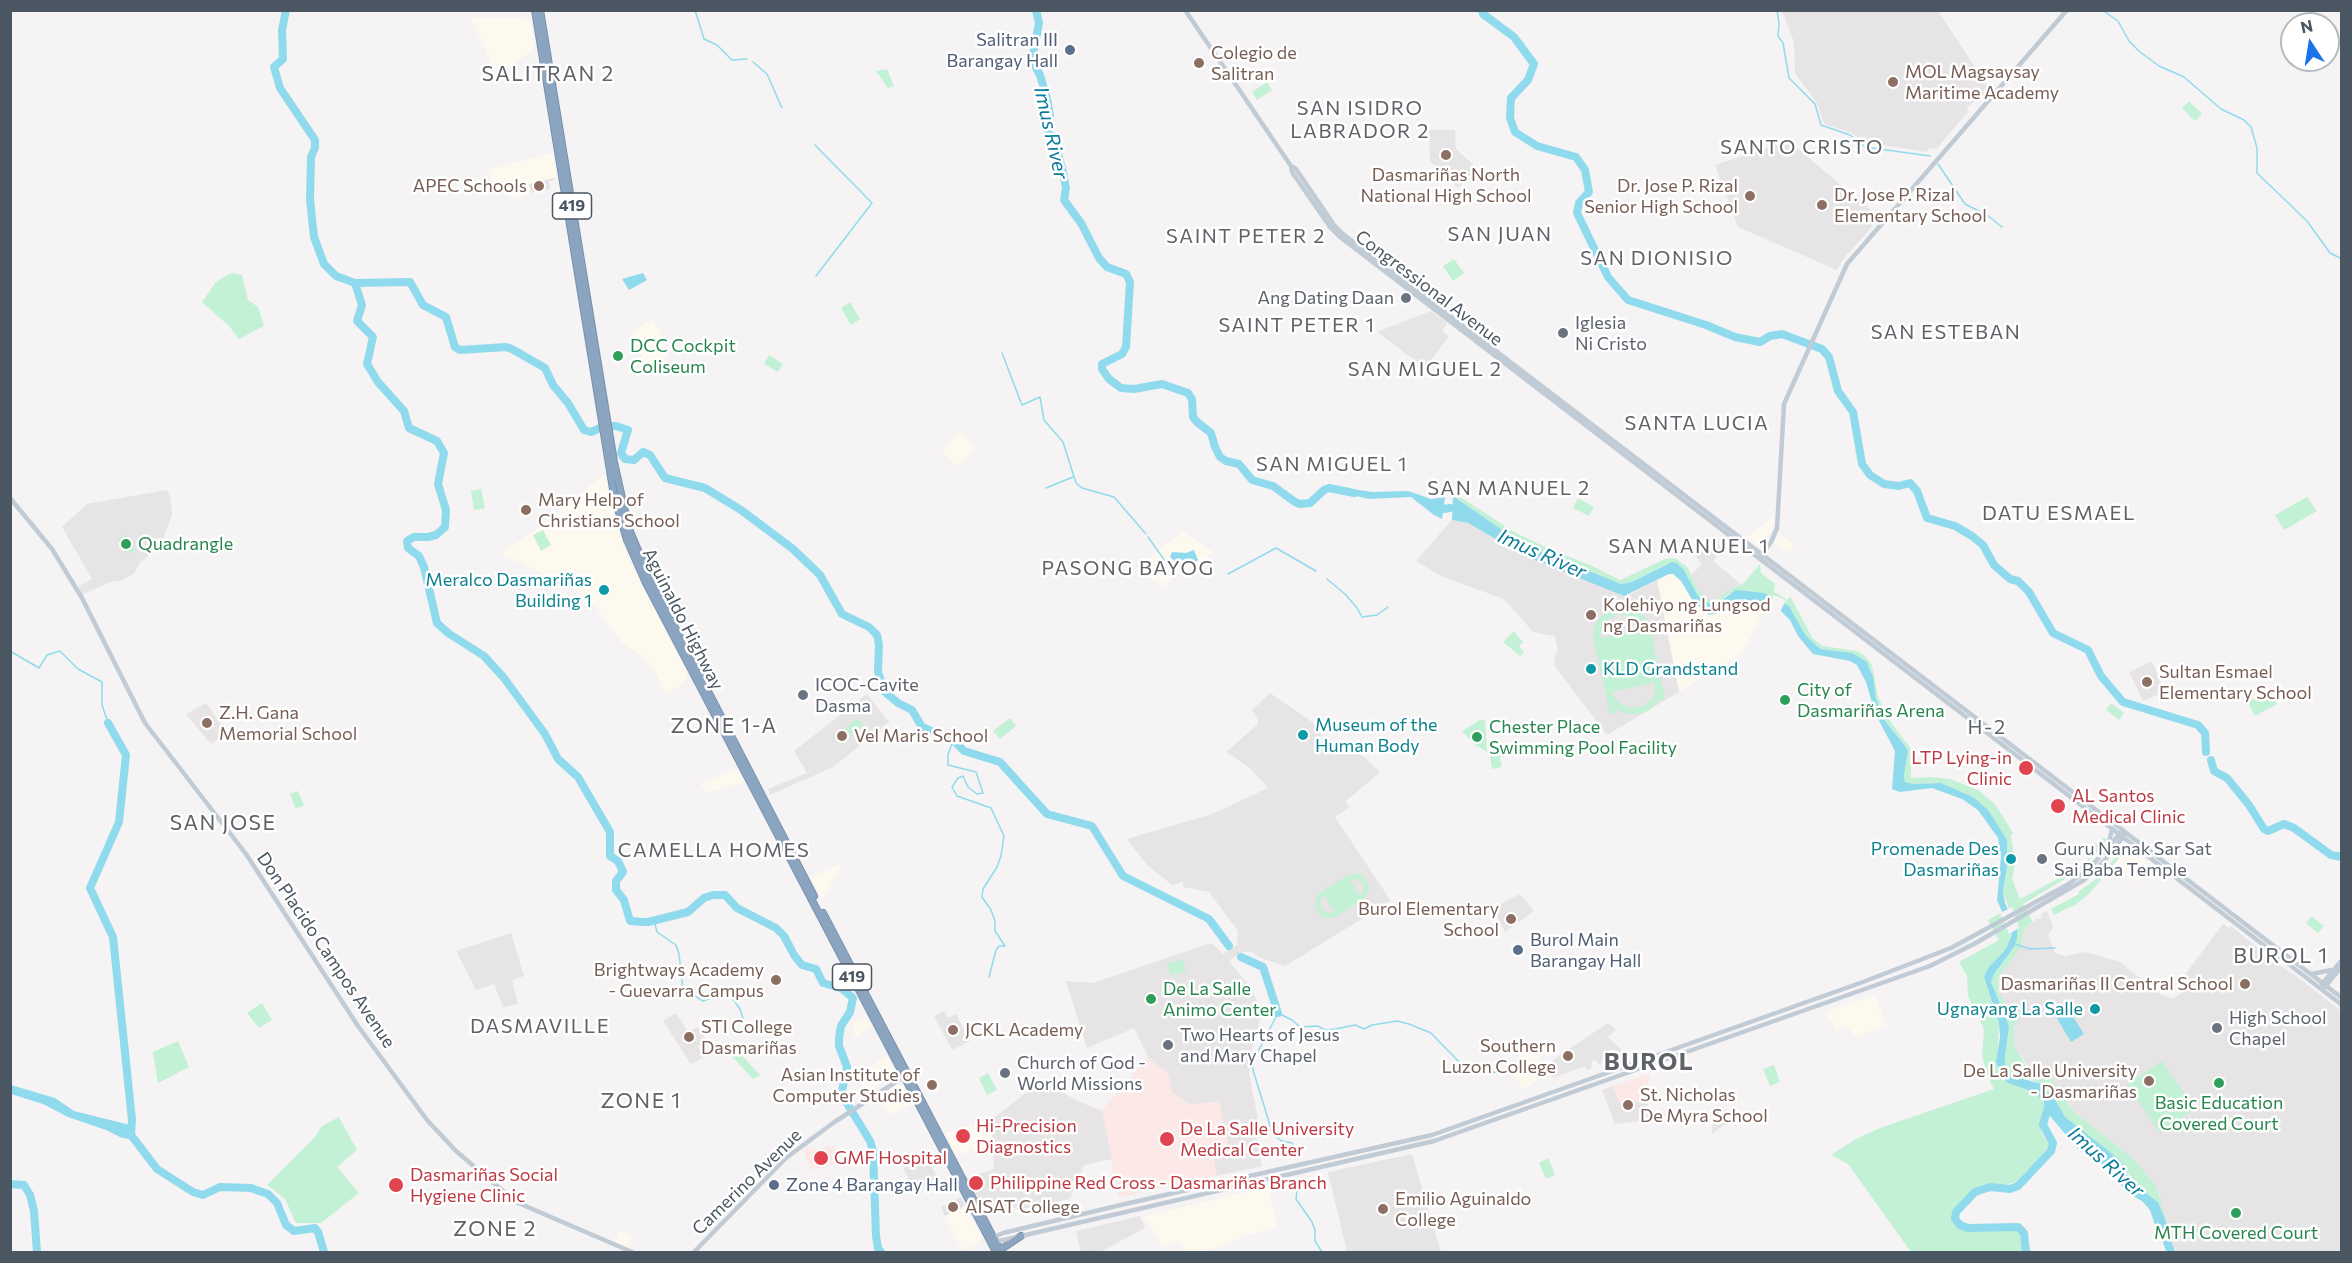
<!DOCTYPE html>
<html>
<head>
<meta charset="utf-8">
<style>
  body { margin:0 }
  #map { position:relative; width:2352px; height:1263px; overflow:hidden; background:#f5f3f3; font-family:Commissioner,sans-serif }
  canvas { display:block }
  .frame { position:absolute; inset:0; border:12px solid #4a5661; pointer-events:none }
  .north { position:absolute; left:2280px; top:12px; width:60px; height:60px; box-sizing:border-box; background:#fff; border:2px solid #b7bbc0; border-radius:50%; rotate:348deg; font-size:16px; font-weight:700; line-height:24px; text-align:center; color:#4a5661 }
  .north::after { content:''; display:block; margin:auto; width:21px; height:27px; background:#1a73e8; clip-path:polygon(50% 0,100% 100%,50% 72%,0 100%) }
</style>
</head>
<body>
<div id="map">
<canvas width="2352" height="1263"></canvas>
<div class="frame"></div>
<div class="north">N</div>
</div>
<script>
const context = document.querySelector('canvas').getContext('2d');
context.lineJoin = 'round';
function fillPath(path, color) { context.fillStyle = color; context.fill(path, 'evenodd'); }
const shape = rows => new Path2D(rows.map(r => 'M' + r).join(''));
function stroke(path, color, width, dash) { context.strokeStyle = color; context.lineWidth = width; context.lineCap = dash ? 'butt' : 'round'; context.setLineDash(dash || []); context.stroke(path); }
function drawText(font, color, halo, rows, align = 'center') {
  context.font = font + ' Commissioner,sans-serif'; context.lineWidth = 5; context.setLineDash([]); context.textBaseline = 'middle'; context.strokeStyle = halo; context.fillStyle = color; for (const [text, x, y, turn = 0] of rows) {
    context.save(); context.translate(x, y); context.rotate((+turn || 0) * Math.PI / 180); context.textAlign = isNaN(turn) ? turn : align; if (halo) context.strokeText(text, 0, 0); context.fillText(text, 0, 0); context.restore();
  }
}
fillPath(shape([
  [471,18,530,19,535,48,497,75],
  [553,153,557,177,529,184,531,193,513,199,495,189,487,170],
  [652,319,660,331,667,356,662,363,665,376,647,375,647,368,632,332],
  [959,433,978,448,956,466,942,450],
  [604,474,614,517,630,563,688,674,680,686,666,693,654,670,642,656,622,643,593,603,568,585,501,554,552,518],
  [1774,517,1771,532,1759,547,1746,537],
  [1183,531,1213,552,1194,570,1191,567,1172,577,1166,588,1135,569],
  [1780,534,1795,544,1788,553,1774,543],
  [1669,574,1673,574,1681,581,1693,601,1717,614,1743,599,1768,604,1742,653,1721,666,1709,667,1704,676,1679,692,1657,580],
  [737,769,744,782,706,793,700,783],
  [2128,847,2147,862,2146,864,2150,867,2137,883,2113,865],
  [843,863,836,876,822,900,811,878],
  [1874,995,1887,1025,1856,1037,1845,1024,1836,1030,1825,1012],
  [866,1018,871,1028,854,1037,853,1022],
  [1525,1039,1550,1074,1523,1089,1513,1074],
  [887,1056,896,1073,862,1095,860,1073],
  [897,1084,903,1085,912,1104,890,1115,881,1095],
  [991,1120,991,1145,957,1155,945,1133],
  [1268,1187,1278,1226,1242,1237,1206,1252,1183,1252,1179,1241,1161,1246,1144,1216],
  [965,1206,982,1238,976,1244,962,1250,945,1216],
  [620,1231,633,1237,626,1248,615,1243]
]), '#fdf9ef');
fillPath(shape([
  [1782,11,1938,11,1990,90,1967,107,1968,112,1936,149,1929,148,1927,152,1868,143,1849,132,1824,124,1817,103,1795,73,1794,42],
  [1429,130,1455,130,1456,149,1477,168,1458,188,1430,161],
  [1789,141,1880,218,1843,259,1837,270,1738,227,1715,165],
  [555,178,555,180,549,181,550,189,531,193,529,184],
  [1431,311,1447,323,1442,331,1449,336,1425,368,1377,332],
  [167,490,170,496,172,514,164,537,153,552,139,564,134,574,121,581,113,581,83,594,78,587,92,579,62,527,87,504],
  [1452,520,1468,523,1525,556,1629,595,1657,580,1679,692,1607,735,1554,665,1555,655,1558,651,1555,636,1533,632,1504,599,1443,577,1416,561],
  [1710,537,1723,548,1713,561,1742,585,1733,587,1714,602,1710,601,1699,592,1691,575,1702,564,1692,552],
  [2152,661,2164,692,2143,701,2129,672],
  [1270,693,1318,726,1316,729,1322,735,1319,739,1329,749,1338,741,1365,758,1380,772,1345,802,1350,807,1335,817,1391,901,1285,966,1261,958,1252,952,1242,952,1229,961,1250,987,1263,1011,1251,1051,1249,1074,1260,1129,1255,1131,1262,1166,1119,1197,1111,1159,1084,1165,1070,1199,1018,1210,1012,1206,986,1214,968,1178,994,1169,991,1120,1041,1081,1080,1102,1102,1111,1148,1057,1134,1028,1087,1048,1066,981,1093,983,1211,943,1223,954,1237,945,1238,931,1209,892,1183,887,1183,882,1172,885,1147,865,1127,839,1212,814,1268,788,1249,767,1226,752,1258,724,1258,720,1252,710],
  [867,694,889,722,833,767,770,795,768,789,807,773,794,751],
  [206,703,227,733,211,744,186,714],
  [1520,894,1534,911,1505,932,1493,908],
  [2047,911,2053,927,2048,936,2055,953,2065,956,2086,952,2120,962,2160,994,2173,999,2182,992,2184,976,2223,924,2229,928,2231,926,2272,960,2296,976,2341,1011,2341,1252,2177,1252,2172,1245,2156,1186,2135,1160,2074,1112,2065,1098,2041,1078,2033,1075,2013,1044,2015,1022,2019,1020,2013,1017,2001,997,1998,987,1999,976,2021,948,2024,928,2036,921,2035,919,2042,918,2041,914],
  [511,933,524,976,512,980,518,1004,503,1007,494,984,476,990,456,951],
  [944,1011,948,1018,956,1014,970,1041,952,1050,934,1016],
  [676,1013,688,1032,698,1027,707,1041,698,1047,704,1057,691,1064,663,1021],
  [1608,1023,1616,1030,1608,1037,1624,1053,1602,1061,1600,1065,1595,1060,1592,1061,1591,1069,1587,1070,1585,1066,1553,1078,1544,1066],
  [1613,1086,1620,1103,1648,1101,1647,1120,1615,1124,1602,1090],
  [1713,1110,1730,1110,1730,1121,1712,1134],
  [1412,1154,1441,1252,1347,1252,1328,1172],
  [928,1158,936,1176,928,1187,912,1185,903,1168],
  [961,1197,965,1206,945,1216,941,1207],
  [1140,1216,1145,1228,1100,1252,1081,1252,1076,1231]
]), '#e6e4e5');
fillPath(shape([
  [1148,1057,1169,1074,1172,1092,1191,1105,1219,1101,1230,1152,1213,1156,1217,1175,1119,1197,1102,1111],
  [1649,1074,1648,1101,1619,1103,1613,1086],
  [834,1145,837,1164,811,1170,803,1150,808,1147,810,1151]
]), '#fce8e6');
fillPath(shape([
  [887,69,894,86,888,88,876,71],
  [1267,82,1272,90,1257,100,1252,92],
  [2189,101,2202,114,2195,121,2182,108],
  [1454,259,1464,273,1453,281,1443,266],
  [231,273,242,275,248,300,258,307,264,326,239,339,229,326,202,302,216,282],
  [850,302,860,319,851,325,841,308],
  [769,355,783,364,778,372,764,364],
  [481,489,485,508,474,510,471,491],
  [1454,493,1514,532,1547,548,1590,565,1620,580,1665,559,1675,558,1687,567,1699,592,1710,601,1714,602,1733,587,1742,585,1760,564,1761,573,1775,584,1774,592,1788,600,1790,596,1813,639,1823,646,1857,651,1865,656,1872,665,1878,697,1888,718,1911,749,1911,778,1930,777,1950,779,1978,790,1995,804,2013,833,2011,835,2015,865,2012,879,2020,899,2063,876,2061,870,2066,867,2072,873,2077,870,2094,853,2090,848,2095,843,2098,844,2103,838,2107,839,2095,854,2078,871,2023,904,2033,922,2024,928,2021,948,1999,976,1998,991,2013,1016,2018,1015,2020,1020,2015,1022,2013,1044,2029,1071,2036,1076,2051,1079,2074,1112,2135,1160,2156,1186,2169,1229,2158,1202,2132,1183,2124,1166,2065,1117,2048,1090,2035,1081,2014,1076,2005,1068,2005,1057,2009,1026,1991,982,1994,974,2014,947,2009,909,2003,891,2007,866,2007,840,1973,797,1941,783,1913,784,1905,782,1904,775,1908,750,1883,718,1876,698,1870,667,1852,653,1821,649,1817,646,1806,636,1789,606,1764,593,1730,593,1713,606,1698,596,1684,570,1677,563,1667,564,1632,582,1621,584,1521,543,1453,496],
  [2307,497,2317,511,2284,530,2275,515],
  [1578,498,1594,507,1589,516,1573,508],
  [543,530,551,545,541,551,533,535],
  [126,534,135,550,127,554,118,539],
  [1616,608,1629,608,1637,611,1644,616,1650,628,1665,699,1658,700,1652,708,1641,714,1628,714,1616,709,1617,713,1610,714,1593,636,1596,623,1601,616],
  [1623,614,1637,619,1643,628,1600,638,1601,631,1606,621,1616,615],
  [1655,682,1654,696,1647,704,1640,707,1630,708,1623,705,1615,698,1612,692],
  [1514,631,1523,642,1519,646,1524,653,1520,656,1503,642],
  [2270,691,2277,704,2255,716,2248,702],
  [2111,703,2124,713,2119,720,2106,710],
  [858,718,863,725,849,736,844,729],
  [1010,718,1016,726,1000,739,993,731],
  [1480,720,1485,720,1487,752,1474,744,1462,731],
  [1498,748,1502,767,1492,769,1489,750],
  [298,791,304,805,296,809,290,794],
  [2126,846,2128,847,2089,894,2075,905,2054,915,2051,909,2079,894,2078,892,2095,880],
  [1354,873,1363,875,1368,883,1369,889,1366,897,1336,917,1330,918,1321,916,1315,906,1318,894,1348,875],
  [1354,879,1359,880,1364,885,1364,890,1360,896,1350,880],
  [1324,896,1325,896,1334,912,1327,913,1321,909,1320,901],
  [2003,912,2012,932,2011,940,2006,949,1988,968,1984,977,1999,1023,1997,1066,2004,1080,2034,1092,2044,1102,2045,1110,2041,1132,2050,1146,2016,1182,2002,1186,1985,1184,1973,1191,1956,1207,1952,1222,1958,1228,1967,1231,2015,1229,2021,1234,2023,1252,1911,1252,1848,1164,1831,1155,1856,1139,1880,1128,1994,1089,1987,1075,1982,1055,1984,1029,1968,996,1967,976,1959,962,1999,940,1988,920],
  [2311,916,2324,926,2318,933,2306,923],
  [1183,960,1186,972,1170,975,1167,963],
  [262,1003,272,1020,259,1028,247,1013],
  [178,1041,189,1067,158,1083,153,1052],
  [733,1046,760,1075,753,1079,727,1051],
  [2162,1061,2195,1109,2160,1133,2127,1084],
  [1774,1065,1780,1082,1770,1086,1763,1069],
  [988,1073,997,1090,987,1095,979,1078],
  [339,1117,357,1150,337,1167,359,1193,321,1223,296,1223,285,1199,267,1185,315,1137,322,1126],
  [1548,1158,1555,1175,1546,1179,1539,1163]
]), '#c3f1d5');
fillPath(shape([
  [643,273,647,280,629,290,622,279],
  [1346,488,1372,492,1408,491,1431,499,1445,497,1442,519,1434,515,1411,497,1369,499,1343,493],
  [1453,496,1521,543,1621,584,1632,582,1672,562,1677,563,1684,570,1698,596,1713,606,1736,590,1764,593,1789,606,1806,636,1817,646,1821,649,1852,653,1867,662,1873,677,1876,698,1883,718,1908,750,1904,775,1905,782,1913,784,1941,783,1973,797,1988,810,2007,840,2007,866,2003,891,2005,903,2017,929,2017,938,2014,947,1994,974,1991,982,2009,1026,2005,1057,2005,1068,2014,1076,2041,1084,2054,1098,2065,1117,2120,1160,2132,1183,2158,1202,2169,1229,2158,1234,2150,1210,2142,1201,2125,1192,2112,1170,2077,1148,2045,1110,2044,1102,2034,1092,2008,1083,2001,1076,1996,1062,2000,1037,1999,1023,1984,977,1988,968,2006,949,2012,935,1997,900,2001,857,1998,838,1978,810,1962,799,1932,788,1900,792,1892,789,1895,751,1875,713,1866,682,1857,665,1850,661,1813,654,1798,636,1790,620,1781,611,1768,604,1743,599,1722,612,1709,615,1693,601,1681,581,1673,574,1669,574,1624,596,1525,556,1468,523,1452,520],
  [1194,550,1198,560,1194,564,1189,561,1179,565,1170,557,1172,552,1186,553],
  [2067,1007,2084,1034,2071,1042,2055,1015],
  [11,1085,55,1098,74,1111,130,1125,131,1139,122,1138,106,1130,68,1117,43,1104,11,1094]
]), '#90daee');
fillPath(shape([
  [1774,595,1786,600,1779,614,1768,607],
  [2012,907,2019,928,2009,934,2000,913]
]), '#f5f3f3');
stroke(shape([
  [695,10,704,39,717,45,732,60,747,59],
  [1777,10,1779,23,1778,36,1783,43,1789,78,1815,104,1821,125,1850,135,1865,147,1930,156],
  [2102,10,2118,21,2129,41,2140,52,2159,66,2184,77,2221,109,2244,120,2251,127,2257,148,2257,173,2307,221,2330,253,2342,259],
  [753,62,767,74,782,108],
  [815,145,872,203,816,276],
  [1938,164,1965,204,1987,215,2002,227],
  [1002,353,1022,405,1040,397,1044,420,1063,442,1076,483,1082,488,1114,497,1146,534],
  [1046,488,1073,477],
  [1148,537,1170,568,1172,575],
  [1228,574,1276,548,1316,571],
  [1327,579,1345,594,1357,608,1362,617,1377,615,1388,607],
  [10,651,39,668,47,655,60,651,78,669,102,682,102,705,108,723],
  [953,740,948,755,948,765,976,772,983,793,977,794,968,787,963,776,958,778,952,787,957,796,991,808,1004,836,1001,856,997,867,983,889,982,897,991,910,995,921,995,931,1005,946,999,946,996,950,989,977],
  [654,920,657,932,676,945,679,954,683,989,703,1001,718,995,732,998,740,1009,747,1031],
  [2015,944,2030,949,2055,948],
  [1298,1156,1292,1143,1282,1141,1273,1135,1253,1070,1252,1063,1278,1013,1292,1020,1300,1027,1318,1026,1325,1030,1336,1029,1355,1025,1364,1029,1372,1025,1397,1021,1409,1024,1431,1033,1460,1063,1480,1064,1493,1072,1503,1073],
  [1298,1180,1296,1199,1312,1222,1315,1230,1315,1241,1322,1252]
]), '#90daee', 1.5);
stroke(shape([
  [286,10,282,30,283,59,274,67,280,88,315,140,315,148,311,157,310,199,314,237,324,264,336,276,355,283,410,282,423,305,446,317,455,347,460,350,506,347,512,349,545,368,553,385,568,403,584,430,591,432,600,428],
  [1036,10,1039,23,1032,60,1040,75,1047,99,1050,116,1046,127,1056,147,1062,168,1066,188,1064,200,1081,223,1099,258,1107,267,1126,274,1130,282,1126,347,1122,354,1102,364,1102,369,1109,379,1121,388,1134,389,1162,384,1188,393,1192,399,1193,417,1197,422,1211,433,1215,447,1220,457,1226,461,1239,464,1252,480,1273,486,1295,502,1300,504,1310,503,1324,490,1329,488,1354,493],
  [1482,10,1483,14,1514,37,1534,64,1528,80,1511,98,1510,118,1515,132,1537,146,1576,157,1585,170,1589,192,1579,203,1577,213,1608,277,1628,300,1706,325,1735,337,1760,342,1770,336,1782,334,1822,349,1829,357,1838,391,1853,412,1862,464,1870,475,1884,484,1899,486,1910,483,1917,491,1927,518,1955,526,1972,536,1983,545,1994,565,2010,579,2018,581,2029,592,2053,633,2088,650,2101,676,2123,702,2198,725,2205,733,2206,752],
  [355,283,362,305,357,321,373,337,367,364,378,382,404,411,409,428,437,441,444,453,438,484,446,510,445,527,436,535,428,537,414,537,407,541,408,548,419,556,424,567,437,623,448,633,484,656,504,678,545,734,558,759,578,777,610,832,610,856,618,861,623,872,616,881,616,890,624,900,630,921,644,922],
  [609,426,616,426,628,430,621,453,625,459,634,460,643,452,650,455,665,478,705,488,741,510,793,549,820,575,842,614,869,627,877,635,879,645,878,672,885,692,898,703,912,710,922,727,953,740,964,751,1000,762,1047,814,1092,826,1123,876,1209,919,1229,946],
  [1434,507,1443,509,1450,508],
  [108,723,126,755,119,822,90,888,113,937,132,1120,131,1135],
  [2211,760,2214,771,2227,778,2249,805,2264,829,2268,831,2284,824,2294,828,2331,855,2342,857],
  [648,922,688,912,704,898,713,895,725,895,737,908,776,928,784,936,792,951],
  [794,955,802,965,816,969,823,983,841,988,853,998,850,1012,841,1026,839,1038,839,1046,847,1067,842,1091,845,1100,870,1141,873,1151,876,1236,878,1248,881,1252],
  [1241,957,1263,967,1278,1013],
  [126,1134,131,1135,157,1169,193,1192,203,1195,220,1187,251,1188,268,1194,277,1203,286,1225,294,1231,315,1228,318,1232,324,1252],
  [10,1184,24,1185,30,1195,34,1211,37,1252],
  [2160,1224,2171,1252],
  [2026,1252,2024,1233,2018,1227,1968,1228,1960,1225,1955,1219,1956,1212,1975,1192,1990,1187,2010,1189,2018,1186,2051,1151,2053,1143,2043,1125,2049,1104]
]), '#90daee', 8);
const highway = shape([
  [535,10,614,495,627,540,646,583,996,1252],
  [540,10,614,462,629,529,651,581,814,896],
  [823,913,1001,1252],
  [1000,1250,1021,1236]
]);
stroke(highway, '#7690ad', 8);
stroke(shape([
  [1185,10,1291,166,1292,172,1330,227,1340,237,2342,1005],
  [1291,166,1296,169,1334,225,1343,234,2342,998],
  [10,498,52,549,82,598,145,723,246,854,358,1026,427,1120,456,1151,516,1202,632,1252],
  [1761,556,1771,542,1777,528,1784,404,1847,264,2067,10],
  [2108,846,2112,829],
  [2311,974,2332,970],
  [2322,984,2342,960],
  [2324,988,2342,966],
  [992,1238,1003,1233,1125,1204,1432,1135,1863,982,1951,948,2067,885,2088,870,2123,830],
  [995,1242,1434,1141,1930,966,1974,944,2084,880,2105,860,2126,833],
  [694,1252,786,1158,833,1123,905,1076]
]), '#c1cbd6', 4.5);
stroke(highway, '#8ba5c1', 6);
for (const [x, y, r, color] of [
  [1070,50,6,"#5c6f8a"],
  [1199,63,6,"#8d6e63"],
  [1893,82,6,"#8d6e63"],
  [1446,155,6,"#8d6e63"],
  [539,186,6,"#8d6e63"],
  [1750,196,6,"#8d6e63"],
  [1822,205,6,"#8d6e63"],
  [1406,298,6,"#6b7280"],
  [1563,333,6,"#6b7280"],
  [618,356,6,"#2e9e5b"],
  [526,510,6,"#8d6e63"],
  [126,544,6,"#2e9e5b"],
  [604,590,6,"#0f9aa8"],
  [1591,615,6,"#8d6e63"],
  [1591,669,6,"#0f9aa8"],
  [2147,682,6,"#8d6e63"],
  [803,695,6,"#6b7280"],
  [1785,700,6,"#2e9e5b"],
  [207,723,6,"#8d6e63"],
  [1303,735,6,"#0f9aa8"],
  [842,736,6,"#8d6e63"],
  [1477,737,6,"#2e9e5b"],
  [2026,768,8,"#e0444e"],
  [2058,806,8,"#e0444e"],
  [2011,859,6,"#0f9aa8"],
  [2042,859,6,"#6b7280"],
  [1511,919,6,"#8d6e63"],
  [1518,950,6,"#5c6f8a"],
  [776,980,6,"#8d6e63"],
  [2245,984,6,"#8d6e63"],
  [1151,999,6,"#2e9e5b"],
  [2095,1009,6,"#0f9aa8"],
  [2217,1028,6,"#6b7280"],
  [953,1030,6,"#8d6e63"],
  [689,1037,6,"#8d6e63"],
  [1168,1045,6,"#6b7280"],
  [1568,1056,6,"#8d6e63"],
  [1005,1073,6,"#6b7280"],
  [2149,1081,6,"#8d6e63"],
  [2219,1083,6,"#2e9e5b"],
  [932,1085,6,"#8d6e63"],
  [1628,1105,6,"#8d6e63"],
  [963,1136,8,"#e0444e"],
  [1167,1139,8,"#e0444e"],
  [821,1158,8,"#e0444e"],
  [976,1183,8,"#e0444e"],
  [396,1185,8,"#e0444e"],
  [774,1185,6,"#5c6f8a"],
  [953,1207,6,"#8d6e63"],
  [1383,1209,6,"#8d6e63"],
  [2236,1213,6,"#2e9e5b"]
]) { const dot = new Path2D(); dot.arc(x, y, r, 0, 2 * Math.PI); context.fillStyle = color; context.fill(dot); stroke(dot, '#fff', 2); }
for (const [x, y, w] of [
  [572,206,39],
  [852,977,39]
]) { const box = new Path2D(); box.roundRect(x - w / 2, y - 13, w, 26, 4.5); context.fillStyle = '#fff'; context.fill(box); stroke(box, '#4a5661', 1.5); }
drawText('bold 16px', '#4a5661', null, [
  ["419",572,206],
  ["419",852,977]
]);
drawText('18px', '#4e5e75', '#fff', [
  ["Salitran III",1058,40,"right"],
  ["Barangay Hall",1058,61,"right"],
  ["Burol Main",1530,940],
  ["Barangay Hall",1530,961],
  ["Zone 4 Barangay Hall",786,1185]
], 'left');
drawText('18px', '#785e54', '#fff', [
  ["Colegio de",1211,53],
  ["Salitran",1211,74],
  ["MOL Magsaysay",1905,72],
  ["Maritime Academy",1905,93],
  ["Dasmariñas North",1446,175,"center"],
  ["National High School",1446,196,"center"],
  ["APEC Schools",527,186,"right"],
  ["Dr. Jose P. Rizal",1738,186,"right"],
  ["Senior High School",1738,207,"right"],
  ["Dr. Jose P. Rizal",1834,195],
  ["Elementary School",1834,216],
  ["Mary Help of",538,500],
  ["Christians School",538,521],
  ["Kolehiyo ng Lungsod",1603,605],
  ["ng Dasmariñas",1603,626],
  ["Sultan Esmael",2159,672],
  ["Elementary School",2159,693],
  ["Z.H. Gana",219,713],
  ["Memorial School",219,734],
  ["Vel Maris School",854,736],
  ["Burol Elementary",1499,909,"right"],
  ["School",1499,930,"right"],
  ["Brightways Academy",764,970,"right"],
  ["- Guevarra Campus",764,991,"right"],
  ["Dasmariñas II Central School",2233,984,"right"],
  ["STI College",701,1027],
  ["Dasmariñas",701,1048],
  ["JCKL Academy",965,1030],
  ["Southern",1556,1046,"right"],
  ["Luzon College",1556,1067,"right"],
  ["De La Salle University",2137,1071,"right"],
  ["- Dasmariñas",2137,1092,"right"],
  ["Asian Institute of",920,1075,"right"],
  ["Computer Studies",920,1096,"right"],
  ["St. Nicholas",1640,1095],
  ["De Myra School",1640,1116],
  ["Emilio Aguinaldo",1395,1199],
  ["College",1395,1220],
  ["AISAT College",965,1207]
], 'left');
drawText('18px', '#4a5661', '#fff', [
  ["Congressional Avenue",1429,288,37],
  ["Aguinaldo Highway",683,619,63],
  ["Don Placido Campos Avenue",326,950,56],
  ["Camerino Avenue",747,1182,-44]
]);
drawText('18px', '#5b616d', '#fff', [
  ["Ang Dating Daan",1394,298,"right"],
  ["Iglesia",1575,323],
  ["Ni Cristo",1575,344],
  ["ICOC-Cavite",815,685],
  ["Dasma",815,706],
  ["Guru Nanak Sar Sat",2054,849],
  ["Sai Baba Temple",2054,870],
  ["High School",2229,1018],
  ["Chapel",2229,1039],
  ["Two Hearts of Jesus",1180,1035],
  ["and Mary Chapel",1180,1056],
  ["Church of God -",1017,1063],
  ["World Missions",1017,1084]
], 'left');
drawText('18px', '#27864d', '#fff', [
  ["DCC Cockpit",630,346],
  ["Coliseum",630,367],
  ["Quadrangle",138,544],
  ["City of",1797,690],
  ["Dasmariñas Arena",1797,711],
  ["Chester Place",1489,727],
  ["Swimming Pool Facility",1489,748],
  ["De La Salle",1163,989],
  ["Animo Center",1163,1010],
  ["Basic Education",2219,1103,"center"],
  ["Covered Court",2219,1124,"center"],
  ["MTH Covered Court",2236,1233,"center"]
], 'left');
drawText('18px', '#0d838f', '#fff', [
  ["Meralco Dasmariñas",592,580],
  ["Building 1",592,601],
  ["KLD Grandstand",1603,669,"left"],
  ["Museum of the",1315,725,"left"],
  ["Human Body",1315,746,"left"],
  ["Promenade Des",1999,849],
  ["Dasmariñas",1999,870],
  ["Ugnayang La Salle",2083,1009]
], 'right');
drawText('18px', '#be3a42', '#fff', [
  ["LTP Lying-in",2012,758,"right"],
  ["Clinic",2012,779,"right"],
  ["AL Santos",2072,796],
  ["Medical Clinic",2072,817],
  ["Hi-Precision",976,1126],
  ["Diagnostics",976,1147],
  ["De La Salle University",1180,1129],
  ["Medical Center",1180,1150],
  ["GMF Hospital",834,1158],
  ["Dasmariñas Social",410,1175],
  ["Hygiene Clinic",410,1196],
  ["Philippine Red Cross - Dasmariñas Branch",990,1183]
], 'left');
context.letterSpacing = '1.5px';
drawText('20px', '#5f6368', '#fff', [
  ["SAN ISIDRO",1360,108],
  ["LABRADOR 2",1360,131],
  ["SANTO CRISTO",1802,147],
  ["SAN JUAN",1500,234],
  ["SAINT PETER 2",1246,236],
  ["SAN DIONISIO",1657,258],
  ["SAINT PETER 1",1297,325],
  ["SAN ESTEBAN",1946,332],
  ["SAN MIGUEL 2",1425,369],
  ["SANTA LUCIA",1697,423],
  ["SAN MIGUEL 1",1332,464],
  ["SAN MANUEL 2",1509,488],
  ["DATU ESMAEL",2059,513],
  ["SAN MANUEL 1",1689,546],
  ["PASONG BAYOG",1128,568],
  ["H-2",1987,727],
  ["CAMELLA HOMES",714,850],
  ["DASMAVILLE",540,1026]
]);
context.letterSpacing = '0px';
drawText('italic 20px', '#0c7c9b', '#fff', [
  ["Imus River",1051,133,77],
  ["Imus River",1542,554,24],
  ["Imus River",2106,1162,42]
]);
context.letterSpacing = '1.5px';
drawText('21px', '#5f6368', '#fff', [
  ["SALITRAN 2",548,74],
  ["ZONE 1-A",724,726],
  ["SAN JOSE",223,823],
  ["BUROL 1",2281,956],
  ["ZONE 1",641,1101],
  ["ZONE 2",495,1229]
]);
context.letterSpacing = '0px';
context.letterSpacing = '1.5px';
drawText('bold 24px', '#5f6368', '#fff', [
  ["BUROL",1649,1062]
]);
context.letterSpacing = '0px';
</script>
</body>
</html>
